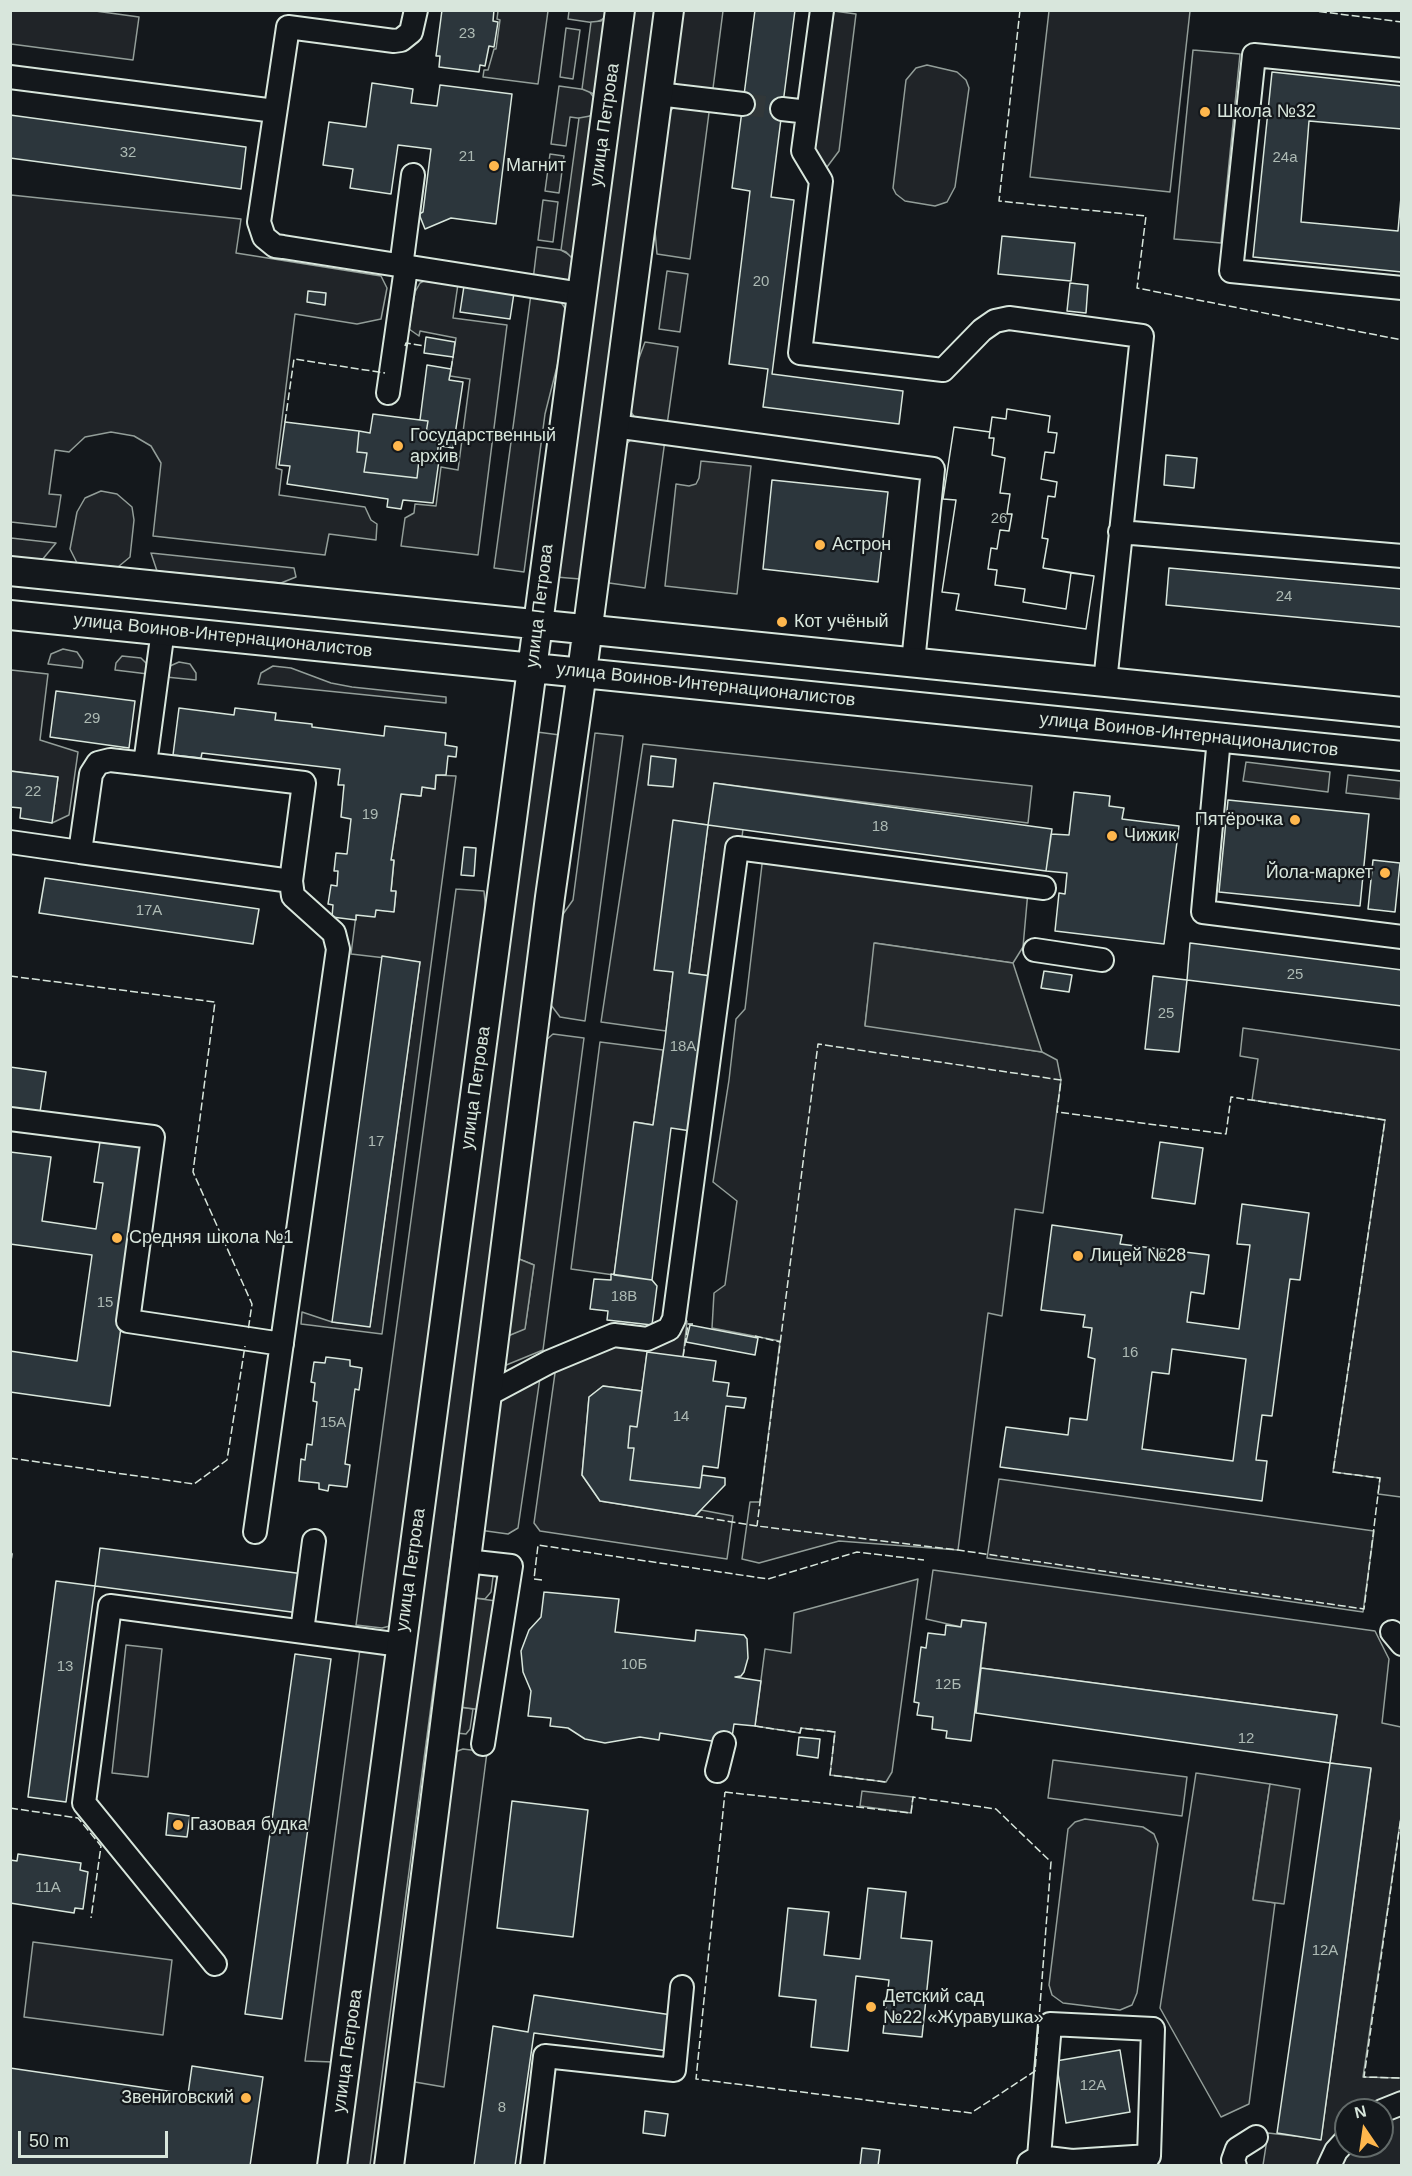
<!DOCTYPE html>
<html>
<head>
<meta charset="utf-8">
<style>
  body { margin:0 }
  #map { position:relative; width:1412px; height:2176px; overflow:hidden; background:#14181c; font-family:Arial,sans-serif }
  canvas { display:block }
  .frame { position:absolute; inset:0; border:12px solid #d8e6dc; pointer-events:none }
  .north { position:absolute; left:1334px; top:2098px; width:60px; height:60px; box-sizing:border-box; background:#14181c; border:2px solid #626a69; border-radius:50%; rotate:347deg; font-size:16px; font-weight:700; line-height:24px; text-align:center; color:#d8e6dc }
  .north::after { content:''; display:block; margin:auto; width:21px; height:27px; background:#ffb74d; clip-path:polygon(50% 0,100% 100%,50% 72%,0 100%) }
  .scale { position:absolute; left:18px; top:2131px; width:150px; height:27px; box-sizing:border-box; border:3px solid #d8e6dc; border-top:0; padding-left:8px; font-size:18px; line-height:21px; white-space:nowrap; color:#d8e6dc; -webkit-text-stroke:4px #14181c; paint-order:stroke }
</style>
</head>
<body>
<div id="map">
<canvas width="1412" height="2176"></canvas>
<div class="frame"></div>
<div class="north">N</div>
<div class="scale">50 m</div>
</div>
<script>
const context = document.querySelector('canvas').getContext('2d');
context.lineJoin = 'round';
function fillPath(path, color) { context.fillStyle = color; context.fill(path, 'evenodd'); }
const shape = rows => new Path2D(rows.map(r => 'M' + r).join(''));
function stroke(path, color, width, dash) { context.strokeStyle = color; context.lineWidth = width; context.lineCap = dash ? 'butt' : 'round'; context.setLineDash(dash || []); context.stroke(path); }
function drawText(font, color, halo, rows, align = 'center') {
  context.font = font + ' Arial,sans-serif'; context.lineWidth = 4.5; context.setLineDash([]); context.textBaseline = 'middle'; context.strokeStyle = halo; context.fillStyle = color; for (const [text, x, y, turn = 0] of rows) {
    context.save(); context.translate(x, y); context.rotate((+turn || 0) * Math.PI / 180); context.textAlign = isNaN(turn) ? turn : align; if (halo) context.strokeText(text, 0, 0); context.fillText(text, 0, 0); context.restore();
  }
}
const green = shape([
  [88,10,139,17,133,60,11,44,11,11,88,10],
  [498,11,548,11,538,84,483,77,484,70,488,70,494,49,496,49,500,20,497,19,498,11],
  [569,11,609,11,605,18,595,23,568,19,569,11],
  [632,11,656,11,580,579,556,577,632,11],
  [680,11,723,11,712,96,675,85,672,80,680,11],
  [834,11,856,14,839,151,824,171,813,150,834,11],
  [1049,11,1190,11,1170,192,1030,177,1049,11],
  [566,28,580,30,573,79,560,77,566,28],
  [1193,50,1240,54,1221,243,1174,239,1193,50],
  [927,65,957,72,966,80,969,88,955,187,947,202,935,206,905,201,896,194,893,188,906,80,916,68,927,65],
  [559,86,588,90,596,100,595,112,590,116,585,119,570,117,566,146,551,144,559,86],
  [678,104,710,105,690,259,657,254,653,208,668,113,678,104],
  [550,154,564,156,559,193,545,191,550,154],
  [11,195,241,219,236,253,381,276,387,288,381,319,357,324,295,314,276,468,282,470,279,495,365,507,371,520,377,524,376,540,329,534,325,555,153,536,161,463,151,446,134,436,111,432,85,437,69,452,55,450,49,494,61,495,56,527,11,522,11,195],
  [543,200,558,202,553,242,538,240,543,200],
  [537,247,561,250,570,255,573,259,571,278,567,281,533,280,537,247],
  [667,271,688,274,680,332,659,329,667,271],
  [424,281,458,284,453,318,507,325,478,555,401,546,405,518,414,513,415,504,436,506,441,467,458,470,470,379,450,376,456,338,420,331,419,336,409,329,415,292,420,283,424,281],
  [531,294,560,301,567,311,567,327,545,414,524,572,494,568,531,294],
  [645,342,678,347,667,425,636,419,628,408,629,385,645,342],
  [633,438,665,440,645,588,602,582,623,447,633,438],
  [101,491,117,494,132,507,134,520,130,557,118,567,77,563,70,549,77,512,85,498,101,491],
  [11,538,56,543,42,560,11,557,11,538],
  [151,553,294,568,296,577,281,583,157,571,151,553],
  [63,649,77,652,83,661,82,668,48,664,51,654,63,649],
  [122,656,141,658,146,663,148,674,115,670,116,663,122,656],
  [179,662,190,664,196,673,196,680,166,677,170,666,179,662],
  [273,666,291,668,331,683,352,687,446,697,446,703,258,684,261,673,273,666],
  [11,670,48,674,40,740,78,752,69,815,52,823,58,777,11,771,11,670],
  [537,732,560,735,370,2165,346,2166,537,732],
  [595,733,623,736,585,1021,560,1017,551,1005,561,917,573,900,595,733],
  [643,744,1032,786,1028,823,714,783,743,829,722,998,710,976,689,973,708,825,674,821,673,972,666,1031,601,1022,643,744],
  [436,775,456,776,382,1334,301,1324,302,1312,332,1322,370,1326,420,962,351,954,356,915,376,910,394,911,396,892,391,891,394,861,391,860,401,794,421,796,422,787,435,789,436,775],
  [763,856,1028,891,1023,947,1013,963,875,943,865,1025,1042,1052,1057,1060,1061,1080,1043,1213,1015,1209,1002,1316,988,1313,958,1550,839,1541,759,1563,742,1559,750,1502,760,1502,780,1341,712,1328,714,1293,725,1285,737,1201,713,1182,729,1080,736,1019,745,1009,763,856],
  [456,889,484,891,488,932,394,1625,382,1628,356,1625,456,889],
  [1243,1028,1401,1050,1401,1497,1378,1494,1380,1478,1333,1472,1385,1120,1252,1100,1258,1059,1240,1056,1243,1028],
  [553,1034,584,1038,543,1350,499,1368,503,1338,525,1328,534,1265,514,1257,544,1042,553,1034],
  [600,1042,663,1050,653,1125,635,1122,614,1275,571,1269,600,1042],
  [676,1320,687,1321,683,1357,647,1353,642,1391,603,1386,589,1397,582,1475,600,1501,695,1516,701,1510,733,1516,727,1559,540,1531,534,1523,556,1366,676,1320],
  [541,1371,518,1528,508,1534,479,1530,496,1397,541,1371],
  [999,1479,1374,1531,1363,1612,987,1558,999,1479],
  [488,1570,493,1577,491,1592,485,1599,474,1598,460,1707,473,1709,470,1729,466,1734,456,1733,471,1572,488,1570],
  [933,1570,1375,1631,1389,1659,1382,1723,1401,1727,1402,1810,1363,2077,1401,2078,1401,2099,1372,2110,1346,2110,1346,2129,1320,2165,1263,2165,1268,2133,1321,2139,1371,1769,1330,1763,1337,1715,981,1668,986,1623,962,1620,961,1627,926,1619,933,1570],
  [918,1579,892,1772,886,1782,830,1775,835,1732,801,1728,800,1733,755,1726,765,1649,791,1653,794,1613,918,1579],
  [126,1645,162,1649,148,1777,112,1773,126,1645],
  [360,1649,390,1653,333,2062,305,2061,360,1649],
  [463,1749,487,1752,444,2087,409,2081,447,1755,463,1749],
  [1053,1760,1187,1777,1182,1816,1048,1798,1053,1760],
  [1196,1773,1270,1784,1253,1899,1275,1903,1249,2104,1221,2117,1160,2008,1196,1773],
  [1085,1819,1143,1827,1154,1834,1158,1844,1137,1993,1132,2005,1120,2010,1063,2003,1052,1995,1049,1985,1068,1829,1075,1822,1085,1819],
  [33,1942,172,1960,163,2035,24,2017,33,1942],
  [1401,2108,1401,2165,1333,2166,1348,2146,1382,2146,1382,2115,1401,2108]
]);
fillPath(green, '#202428');
stroke(green, '#939e99', 1.5);
const parking = shape([
  [610,11,597,106,575,269,573,259,566,252,561,250,579,118,590,116,597,106,594,94,582,89,591,22,601,21,610,11],
  [701,461,751,466,737,594,665,586,676,484,689,486,696,484,699,478,701,461],
  [1246,762,1330,772,1328,792,1243,781,1246,762],
  [1348,775,1401,781,1400,799,1346,793,1348,775],
  [874,943,1013,963,1042,1052,865,1026,874,943],
  [514,1257,534,1265,525,1329,503,1338,514,1257],
  [474,1598,511,1603,497,1712,460,1707,474,1598],
  [1270,1784,1300,1789,1284,1904,1253,1900,1270,1784],
  [862,1791,913,1797,911,1813,860,1806,862,1791]
]);
fillPath(parking, '#24282b');
stroke(parking, '#939e99', 1.5);
const building = shape([
  [442,10,494,10,493,21,498,22,494,47,489,46,485,66,480,65,479,72,439,67,440,56,436,56,442,10],
  [755,10,795,10,771,197,794,200,772,374,903,391,899,424,763,407,768,369,729,364,750,191,732,188,755,10],
  [1272,72,1402,86,1402,129,1309,121,1301,222,1398,231,1402,186,1402,272,1253,257,1272,72],
  [372,83,413,89,411,103,437,106,440,85,512,94,496,224,451,218,425,229,419,214,423,212,431,149,398,145,391,194,350,188,353,169,323,165,329,122,366,127,372,83],
  [10,115,246,147,241,189,10,158,10,115],
  [1002,236,1075,243,1071,281,998,274,1002,236],
  [1070,283,1088,285,1086,313,1067,311,1070,283],
  [464,286,514,293,510,319,460,312,464,286],
  [308,291,326,293,325,305,307,302,308,291],
  [426,337,455,342,453,357,424,353,426,337],
  [427,365,451,369,449,380,463,382,453,448,441,446,433,503,403,500,401,509,387,507,388,499,287,484,290,466,279,465,285,422,359,431,357,452,367,453,364,472,417,478,419,460,436,462,439,441,425,439,428,421,420,420,427,365],
  [1007,409,1050,416,1048,432,1057,433,1054,453,1045,452,1041,479,1057,482,1055,497,1048,496,1042,538,1048,539,1043,568,1071,573,1066,609,1023,602,1025,589,995,585,997,570,988,569,991,548,997,549,1000,530,1009,531,1012,514,1007,514,1010,494,1000,493,1005,458,992,455,994,438,989,438,992,417,1006,419,1007,409],
  [1007,409,1050,416,1048,432,1057,433,1054,453,1045,452,1041,479,1057,482,1055,497,1048,496,1042,538,1048,539,1043,568,1094,576,1086,629,956,610,959,594,942,592,956,500,943,499,954,427,990,432,992,417,1006,419,1007,409],
  [373,414,428,421,425,439,439,441,436,462,419,460,417,478,364,472,367,453,357,452,359,431,370,433,373,414],
  [954,427,990,432,989,438,994,438,992,455,1005,458,1000,493,1010,494,1007,514,1012,514,1009,531,1000,530,997,549,991,548,988,569,997,570,995,585,1025,589,1023,602,1066,609,1071,573,1094,576,1086,629,956,610,959,594,942,592,956,500,943,499,954,427],
  [1166,455,1197,458,1194,488,1164,485,1166,455],
  [772,480,888,492,878,582,763,569,772,480],
  [1169,568,1402,589,1402,627,1166,605,1169,568],
  [56,691,135,701,129,748,50,737,56,691],
  [179,708,234,715,235,708,276,713,275,720,312,724,312,727,384,736,385,726,446,733,445,745,457,747,456,757,448,756,446,775,436,775,435,789,422,787,421,796,401,794,391,860,394,860,391,891,396,891,394,912,376,910,375,917,356,915,356,920,332,917,333,905,328,904,331,885,337,886,338,871,334,871,336,853,347,854,351,819,341,817,344,785,338,785,340,769,202,753,201,758,173,755,179,708],
  [651,756,676,759,673,787,648,785,651,756],
  [10,771,58,777,52,823,20,818,21,808,10,807,10,771],
  [714,783,1052,829,1046,871,708,825,714,783],
  [1074,792,1110,796,1109,806,1124,808,1122,819,1179,826,1164,944,1055,931,1059,893,1065,894,1067,873,1046,871,1051,834,1069,835,1074,792],
  [1228,800,1369,814,1360,906,1219,892,1228,800],
  [673,820,708,825,689,973,711,976,691,1131,671,1128,652,1280,614,1275,634,1122,653,1125,665,1039,673,972,654,970,673,820],
  [464,847,476,848,474,876,461,875,464,847],
  [1373,860,1400,863,1395,912,1368,909,1373,860],
  [45,878,259,909,253,944,39,913,45,878],
  [1190,943,1402,970,1402,1006,1187,980,1190,943],
  [382,956,420,962,370,1327,332,1322,382,956],
  [1044,971,1072,975,1069,992,1041,988,1044,971],
  [1153,976,1187,980,1179,1052,1145,1049,1153,976],
  [10,1067,46,1072,40,1112,10,1108,10,1067],
  [101,1135,147,1142,110,1406,10,1392,10,1351,77,1361,92,1255,10,1244,10,1152,51,1157,42,1221,96,1229,103,1183,94,1182,101,1135],
  [1160,1142,1203,1148,1195,1204,1152,1198,1160,1142],
  [1242,1204,1309,1213,1300,1280,1290,1279,1272,1416,1262,1415,1256,1460,1267,1461,1262,1501,1000,1467,1006,1427,1068,1435,1070,1418,1087,1420,1095,1359,1088,1357,1092,1328,1083,1327,1085,1315,1041,1310,1052,1225,1122,1235,1120,1244,1209,1255,1204,1294,1191,1292,1187,1322,1239,1329,1250,1245,1237,1244,1242,1204],
  [1172,1349,1246,1359,1233,1461,1142,1449,1152,1372,1169,1374,1172,1349],
  [611,1274,652,1280,657,1286,652,1325,607,1320,608,1311,590,1309,594,1279,611,1280,611,1274],
  [690,1325,758,1338,755,1355,686,1342,690,1325],
  [647,1352,716,1361,713,1381,729,1383,727,1396,746,1398,744,1408,726,1406,718,1468,703,1466,700,1488,630,1480,634,1448,628,1448,630,1426,637,1427,647,1352],
  [326,1357,350,1360,350,1366,362,1368,359,1390,355,1389,345,1464,350,1465,347,1487,329,1485,328,1491,319,1489,319,1483,299,1481,301,1459,305,1460,307,1444,312,1445,317,1402,313,1401,315,1383,311,1382,314,1362,325,1363,326,1357],
  [603,1386,642,1391,637,1427,630,1426,628,1448,634,1448,630,1480,700,1488,702,1475,725,1478,725,1485,695,1516,600,1501,582,1475,589,1397,603,1386],
  [100,1548,304,1574,299,1613,95,1586,66,1802,28,1797,56,1581,95,1586,100,1548],
  [544,1592,619,1599,615,1632,695,1641,696,1630,744,1635,747,1639,748,1658,744,1672,741,1676,735,1677,761,1681,755,1726,734,1724,731,1744,660,1733,659,1740,640,1737,605,1743,585,1739,568,1728,550,1726,551,1718,528,1716,531,1691,523,1672,521,1651,529,1630,541,1617,544,1592],
  [962,1620,986,1623,971,1741,946,1738,947,1731,932,1729,933,1717,917,1715,919,1703,914,1702,921,1647,926,1648,928,1633,945,1635,946,1625,961,1627,962,1620],
  [295,1654,331,1659,282,2019,245,2014,295,1654],
  [981,1668,1337,1715,1330,1763,976,1713,981,1668],
  [799,1737,820,1739,818,1758,797,1755,799,1737],
  [1330,1763,1371,1768,1321,2140,1277,2133,1330,1763],
  [512,1801,588,1810,573,1937,497,1928,512,1801],
  [168,1813,190,1816,187,1837,166,1835,168,1813],
  [18,1854,81,1863,80,1870,88,1872,83,1909,75,1908,74,1913,10,1903,10,1860,17,1861,18,1854],
  [868,1888,906,1892,901,1938,932,1941,922,2037,883,2033,889,1980,856,1976,848,2051,811,2047,816,2000,779,1996,788,1908,829,1912,824,1955,860,1959,868,1888],
  [534,1995,672,2015,668,2051,534,2033,515,2166,474,2166,493,2026,528,2032,534,1995],
  [1120,2050,1130,2112,1066,2123,1056,2061,1120,2050],
  [192,2066,263,2077,250,2166,10,2166,10,2068,188,2094,192,2066],
  [645,2111,668,2114,665,2136,643,2133,645,2111],
  [862,2148,880,2150,878,2166,860,2166,862,2148]
]);
fillPath(building, '#2c363c');
stroke(building, '#d8e6dc', 1.5);
stroke(shape([
  [743,104,782,109]
]), '#313739', 22, [22, 11]);
const minor = shape([
  [416,10,411,32,401,40,394,41,288,27,259,222,264,237,275,246,283,247,582,294],
  [822,10,803,151,821,181,800,353,943,370,982,330,995,321,1009,318,1142,336,1105,682],
  [1402,70,1254,55,1231,271,1402,288],
  [10,77,275,111],
  [658,94,743,104],
  [782,109,808,112],
  [401,267,413,175],
  [388,393,406,268],
  [614,426,933,469,913,662],
  [1120,532,1402,556],
  [1219,738,1203,912,1402,937],
  [145,764,304,783,291,881],
  [10,842,80,852,91,774,98,763,110,760,145,764,163,630],
  [80,852,291,881,293,896,334,933,338,949,255,1532],
  [1035,950,1102,960],
  [10,1119,153,1137,128,1321,282,1344],
  [487,1395,549,1362,614,1335,647,1339,669,1329,674,1319,737,848,1044,888],
  [466,1561,511,1566,483,1744],
  [302,1631,314,1541],
  [1392,1632,1402,1644],
  [717,1771,724,1743],
  [215,1964,84,1803,110,1606,401,1645],
  [1382,2111,1402,2103],
  [532,2166,545,2056,674,2070,682,1987],
  [1029,2166,1029,2163,1039,2157,1072,2161,1149,2156,1153,2029,1050,2024,1039,2157],
  [1235,2166,1233,2160,1237,2149,1256,2137],
  [1329,2166,1336,2151,1346,2140]
]);
const major = shape([
  [10,571,1402,712],
  [10,615,1402,756],
  [332,2166,620,10],
  [389,2166,550,897,582,672,669,10]
]);
stroke(minor, '#d8e6dc', 26);
stroke(major, '#d8e6dc', 32);
stroke(minor, '#14181c', 22);
stroke(major, '#14181c', 28);
stroke(shape([
  [1020,10,999,201,1146,216,1137,288,1402,340],
  [1308,10,1402,22],
  [405,346,406,343,425,346],
  [451,369,453,357],
  [285,422,294,359,385,373],
  [10,976,215,1002,193,1172,252,1304,248,1331],
  [755,1336,780,1342],
  [683,1357,688,1324,693,1324],
  [10,1458,194,1484,227,1460,245,1346],
  [695,1516,757,1526,958,1550,1364,1609,1380,1478,1333,1472,1385,1120,1231,1097,1226,1134,1057,1112,1061,1080,818,1044,757,1526],
  [10,1551,12,1554,10,1570],
  [542,1580,534,1579,538,1545,768,1579,857,1552,924,1560],
  [755,1726,800,1733,801,1728,835,1732,830,1775,886,1782],
  [725,1792,911,1813,913,1797,996,1809,1051,1862,1035,2071,971,2113,696,2079,725,1792],
  [10,1808,78,1818,101,1846,91,1918],
  [1402,1810,1364,2077,1402,2078]
]), '#d8e6dc', 1.5, [8, 3]);
for (const [x, y, r, color] of [
  [1205,112,6,"#ffb74d"],
  [494,166,6,"#ffb74d"],
  [398,446,6,"#ffb74d"],
  [820,545,6,"#ffb74d"],
  [782,622,6,"#ffb74d"],
  [1295,820,6,"#ffb74d"],
  [1112,836,6,"#ffb74d"],
  [1385,873,6,"#ffb74d"],
  [117,1238,6,"#ffb74d"],
  [1078,1256,6,"#ffb74d"],
  [178,1825,6,"#ffb74d"],
  [871,2007,6,"#ffb74d"],
  [246,2098,6,"#ffb74d"]
]) { const dot = new Path2D(); dot.arc(x, y, r, 0, 2 * Math.PI); context.fillStyle = color; context.fill(dot); stroke(dot, '#14181c', 2); }
drawText('15px', '#adbab4', null, [
  ["23",467,34],
  ["32",128,153],
  ["21",467,157],
  ["24а",1285,158],
  ["20",761,282],
  ["26",999,519],
  ["24",1284,597],
  ["29",92,719],
  ["22",33,792],
  ["19",370,815],
  ["18",880,827],
  ["17А",149,911],
  ["25",1295,975],
  ["25",1166,1014],
  ["18А",683,1047],
  ["17",376,1142],
  ["18В",624,1297],
  ["15",105,1303],
  ["16",1130,1353],
  ["14",681,1417],
  ["15А",333,1423],
  ["10Б",634,1665],
  ["13",65,1667],
  ["12Б",948,1685],
  ["12",1246,1739],
  ["11А",48,1888],
  ["12А",1325,1951],
  ["12А",1093,2086],
  ["8",502,2108]
]);
drawText('18px', '#d8e6dc', '#14181c', [
  ["Школа №32",1217,112],
  ["Магнит",506,166],
  ["Государственный",410,436],
  ["архив",410,457],
  ["Астрон",832,545],
  ["Кот учёный",794,622],
  ["Пятёрочка",1283,820,"right"],
  ["Чижик",1124,836],
  ["Йола-маркет",1373,873,"right"],
  ["Средняя школа №1",129,1238],
  ["Лицей №28",1090,1256],
  ["Газовая будка",190,1825],
  ["Детский сад",883,1997],
  ["№22 «Журавушка»",883,2018],
  ["Звениговский",234,2098,"right"]
], 'left');
drawText('18px', '#d8e6dc', '#14181c', [
  ["улица Петрова",605,125,-82],
  ["улица Петрова",540,606,-83],
  ["улица Воинов-Интернационалистов",223,636,6],
  ["улица Воинов-Интернационалистов",706,685,6],
  ["улица Воинов-Интернационалистов",1189,735,6],
  ["улица Петрова",476,1088,-82],
  ["улица Петрова",411,1570,-82],
  ["улица Петрова",348,2051,-82]
]);
</script>
</body>
</html>
